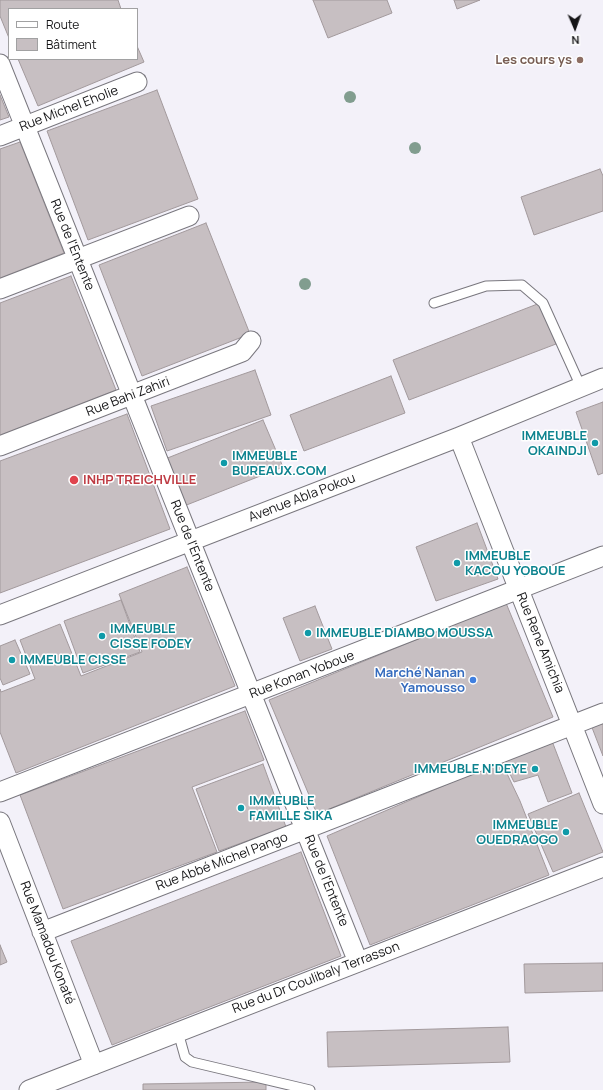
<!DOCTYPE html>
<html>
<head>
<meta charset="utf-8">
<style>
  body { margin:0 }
  #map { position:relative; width:603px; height:1090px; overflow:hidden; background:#f3f1f9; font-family:Manrope,sans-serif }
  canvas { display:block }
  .legend { position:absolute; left:8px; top:8px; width:130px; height:52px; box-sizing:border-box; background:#fff; border:1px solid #a1a1a2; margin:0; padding:5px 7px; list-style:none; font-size:12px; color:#151517 }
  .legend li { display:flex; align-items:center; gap:8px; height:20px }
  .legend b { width:20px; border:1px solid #a1a1a2 }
  .north { position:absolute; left:555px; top:8px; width:40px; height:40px; -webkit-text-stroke:3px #fff; paint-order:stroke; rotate:178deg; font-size:11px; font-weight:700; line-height:16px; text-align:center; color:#151517 }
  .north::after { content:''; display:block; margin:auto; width:14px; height:18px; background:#151517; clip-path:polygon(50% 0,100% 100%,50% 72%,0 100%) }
</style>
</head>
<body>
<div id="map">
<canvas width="603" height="1090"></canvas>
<ul class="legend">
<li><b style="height:5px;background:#fff"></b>Route</li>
<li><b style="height:11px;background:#c7bfc2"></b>Bâtiment</li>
</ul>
<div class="north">N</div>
</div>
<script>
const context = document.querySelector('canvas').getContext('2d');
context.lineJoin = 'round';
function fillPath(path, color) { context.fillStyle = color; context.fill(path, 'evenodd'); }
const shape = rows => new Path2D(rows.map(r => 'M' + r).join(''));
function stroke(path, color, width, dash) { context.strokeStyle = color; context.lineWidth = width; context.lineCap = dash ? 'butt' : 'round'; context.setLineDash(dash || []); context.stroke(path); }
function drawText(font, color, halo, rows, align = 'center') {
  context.font = font + ' Manrope,sans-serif'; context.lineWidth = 3; context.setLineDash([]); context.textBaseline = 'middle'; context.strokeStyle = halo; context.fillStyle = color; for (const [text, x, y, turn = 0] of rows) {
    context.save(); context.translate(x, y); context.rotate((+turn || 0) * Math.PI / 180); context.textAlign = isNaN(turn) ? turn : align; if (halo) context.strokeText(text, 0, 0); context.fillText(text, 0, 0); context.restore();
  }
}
const building = shape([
  [0,0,118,0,121,9,9,9,9,38,0,16,0,0],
  [313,0,387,0,392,13,328,38,313,0],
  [454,0,480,0,457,9,454,0],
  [137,46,144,62,38,106,18,59,137,59,137,46],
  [157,90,198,199,88,240,47,131,157,90],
  [0,95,9,117,0,120,0,95],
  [20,142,64,253,0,278,0,149,20,142],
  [600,169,603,176,603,211,534,235,521,197,600,169],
  [206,223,250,334,142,376,99,265,206,223],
  [71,276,116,390,0,435,0,303,71,276],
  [540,303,556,344,409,400,393,360,540,303],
  [255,370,271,415,167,451,151,406,255,370],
  [391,376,405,413,304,451,290,415,391,376],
  [603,402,603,473,598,475,576,412,603,402],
  [127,414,170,529,0,593,0,461,127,414],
  [263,420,283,467,184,506,165,459,263,420],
  [477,523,498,579,436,601,416,547,477,523],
  [187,567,235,686,16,773,0,732,0,689,1,692,35,679,20,640,60,624,81,676,142,652,119,594,187,567],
  [121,600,140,652,83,673,64,621,121,600],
  [506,603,553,717,317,814,269,700,506,603],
  [315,606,332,649,300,661,283,618,315,606],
  [15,640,30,674,3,685,0,678,0,646,15,640],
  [245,711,264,760,192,787,217,852,63,909,20,795,245,711],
  [603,720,603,756,591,725,603,720],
  [552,741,572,793,548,802,538,775,514,782,504,762,552,741],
  [501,761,520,801,549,875,370,945,327,836,501,761],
  [263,764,286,827,219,851,196,789,263,764],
  [579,793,603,852,553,872,528,814,579,793],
  [301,852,341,956,112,1045,71,941,301,852],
  [0,945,7,962,0,965,0,945],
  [603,963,603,991,525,993,524,964,603,963],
  [508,1027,510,1062,328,1067,327,1032,508,1027],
  [266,1082,266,1090,143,1090,143,1084,266,1082]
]);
fillPath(building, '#c7bfc2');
stroke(building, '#a2999c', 1);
const lane = shape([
  [434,303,486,286,522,285,543,303,581,387],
  [178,1032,185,1057,192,1062,310,1090]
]);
const street = shape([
  [0,64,358,962],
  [0,136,137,82],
  [0,289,189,216],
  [459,437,603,804],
  [0,446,242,352,251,341],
  [0,615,459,437,603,378],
  [0,792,603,556],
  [0,822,94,1065],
  [42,932,603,713],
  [29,1090,603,867]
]);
stroke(lane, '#79777e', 11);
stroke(street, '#79777e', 21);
stroke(lane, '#fff', 9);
stroke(street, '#fff', 19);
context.fillStyle = '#819d8f';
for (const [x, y] of [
  [350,97],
  [415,148],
  [305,284]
]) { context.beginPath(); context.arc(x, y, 6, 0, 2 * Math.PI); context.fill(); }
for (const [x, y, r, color] of [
  [580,60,4,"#8d6e63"],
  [595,443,4,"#0f9aa8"],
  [224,463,4,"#0f9aa8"],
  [74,480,5,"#e0444e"],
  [457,563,4,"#0f9aa8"],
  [308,633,4,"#0f9aa8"],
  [102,636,4,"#0f9aa8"],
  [12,660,4,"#0f9aa8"],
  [473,680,4,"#3f7fe0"],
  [535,769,4,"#0f9aa8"],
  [241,808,4,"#0f9aa8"],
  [566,832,4,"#0f9aa8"]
]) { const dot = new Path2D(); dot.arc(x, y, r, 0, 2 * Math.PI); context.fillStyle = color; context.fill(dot); stroke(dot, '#fff', 1.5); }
drawText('bold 13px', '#785e54', '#fff', [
  ["Les cours ys",572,60]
], 'right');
drawText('13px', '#151517', '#fff', [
  ["Rue Michel Eholie",69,109,-21],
  ["Rue de l'Entente",72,245,68],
  ["Rue Bahi Zahiri",128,397,-21],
  ["Avenue Abla Pokou",302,498,-21],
  ["Rue de l'Entente",192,546,68],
  ["Rue Rene Amichia",540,643,68],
  ["Rue Konan Yoboue",302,675,-21],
  ["Rue Abbé Michel Pango",222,862,-21],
  ["Rue de l'Entente",326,881,68],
  ["Rue Mamadou Konaté",47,943,69],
  ["Rue du Dr Coulibaly Terrasson",316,978,-21]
]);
drawText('bold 13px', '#0d838f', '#fff', [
  ["IMMEUBLE",587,436,"right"],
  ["OKAINDJI",587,451,"right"],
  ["IMMEUBLE",232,456],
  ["BUREAUX.COM",232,471],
  ["IMMEUBLE",465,556],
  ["KACOU YOBOUE",465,571],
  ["IMMEUBLE",110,629],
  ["CISSE FODEY",110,644],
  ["IMMEUBLE DIAMBO MOUSSA",316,633],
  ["IMMEUBLE CISSE",20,660],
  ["IMMEUBLE N'DEYE",527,769,"right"],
  ["IMMEUBLE",249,801],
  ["FAMILLE SIKA",249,816],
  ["IMMEUBLE",558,825,"right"],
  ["OUEDRAOGO",558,840,"right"]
], 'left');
drawText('bold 13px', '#be3a42', '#fff', [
  ["INHP TREICHVILLE",83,480]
], 'left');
drawText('bold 13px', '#366cbe', '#fff', [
  ["Marché Nanan",465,673],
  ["Yamousso",465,688]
], 'right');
</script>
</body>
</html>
